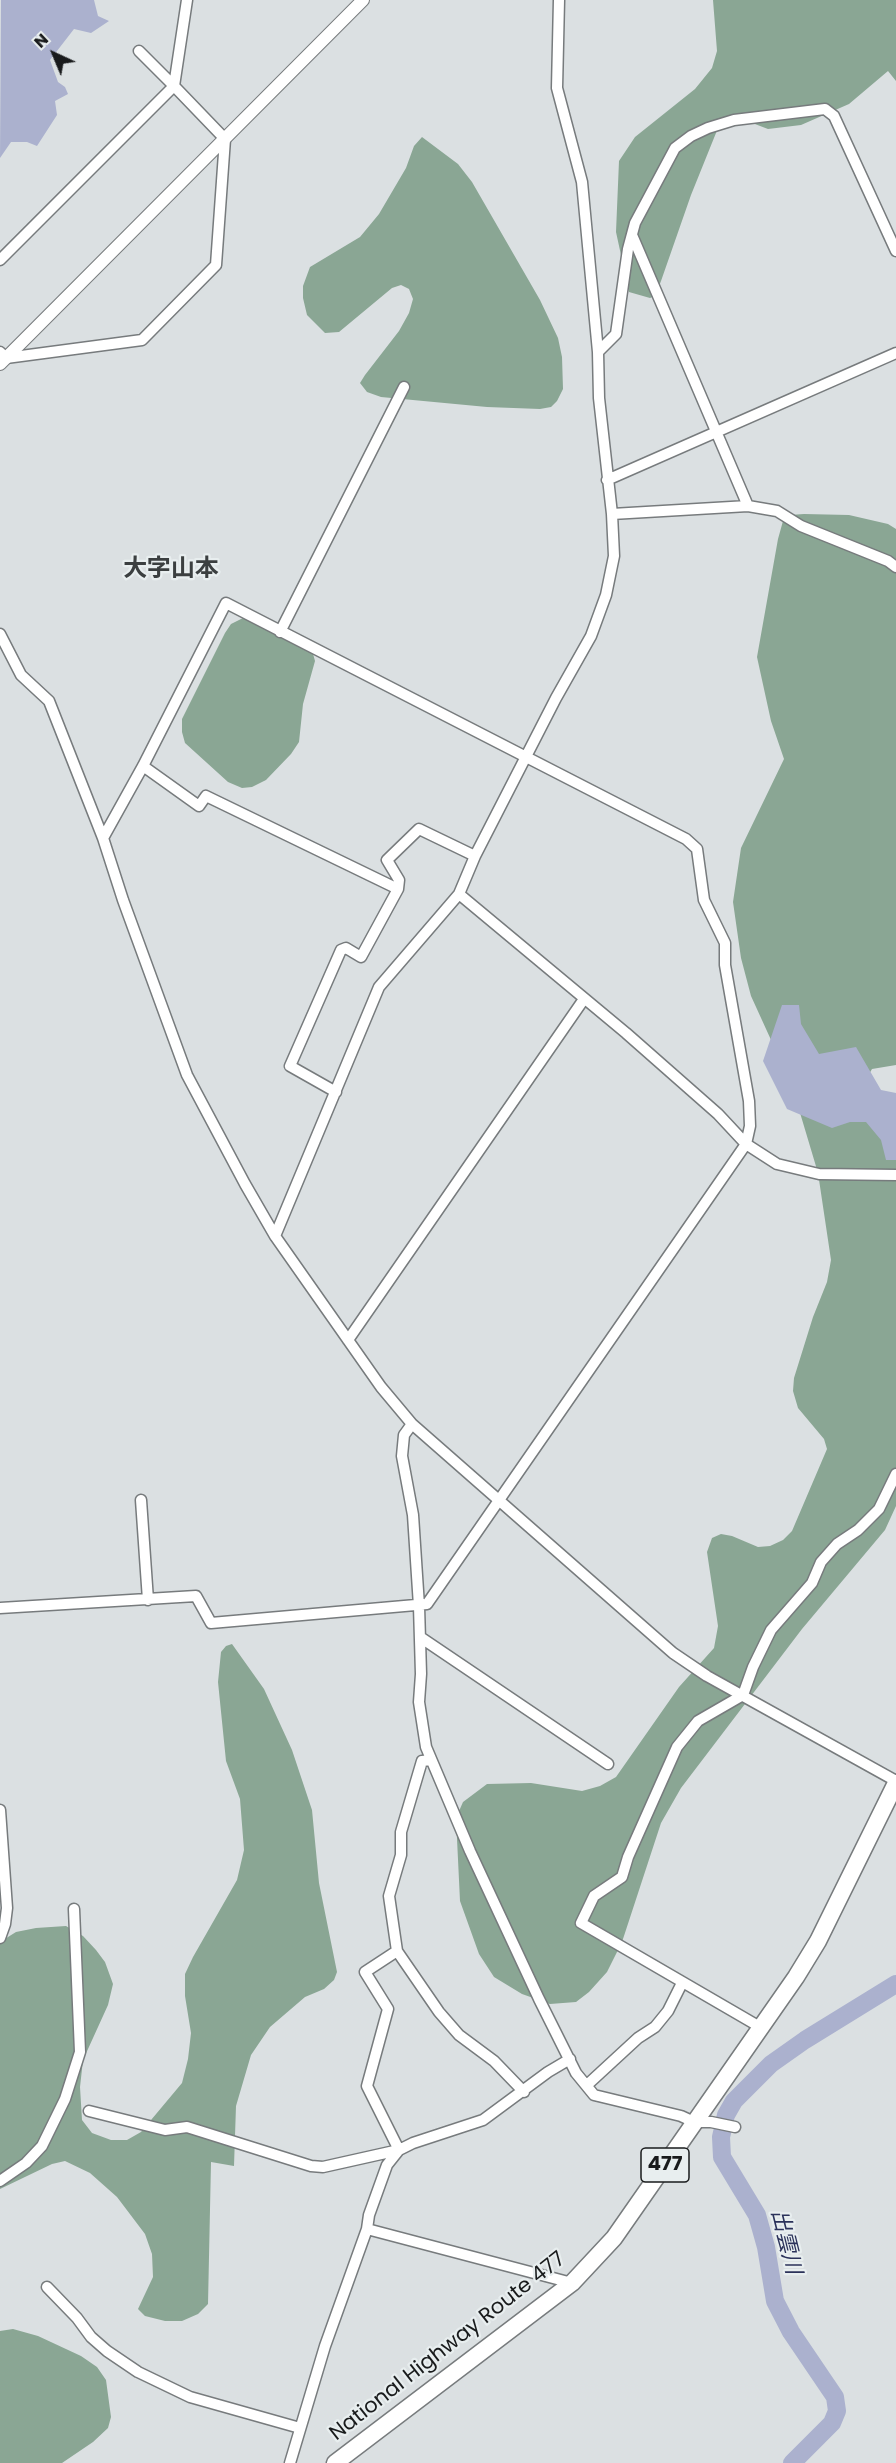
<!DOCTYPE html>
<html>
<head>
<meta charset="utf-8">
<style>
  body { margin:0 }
  #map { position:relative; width:896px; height:2463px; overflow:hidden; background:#dbe0e2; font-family:Poppins,sans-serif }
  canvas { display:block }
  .north { position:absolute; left:24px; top:24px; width:60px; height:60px; -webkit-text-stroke:4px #e8eeef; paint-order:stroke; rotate:316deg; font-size:16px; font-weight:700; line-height:24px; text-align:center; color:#191b1c }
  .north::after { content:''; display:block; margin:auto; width:21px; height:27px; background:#191b1c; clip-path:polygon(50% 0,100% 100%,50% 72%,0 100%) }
</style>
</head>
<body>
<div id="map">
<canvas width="896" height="2463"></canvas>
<div class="north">N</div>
</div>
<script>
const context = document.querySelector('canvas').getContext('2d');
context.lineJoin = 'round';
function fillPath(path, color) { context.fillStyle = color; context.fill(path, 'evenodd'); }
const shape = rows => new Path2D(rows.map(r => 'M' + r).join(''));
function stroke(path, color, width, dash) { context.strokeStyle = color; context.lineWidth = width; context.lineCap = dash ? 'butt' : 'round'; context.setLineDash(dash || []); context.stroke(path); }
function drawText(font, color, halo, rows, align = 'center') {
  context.font = font + ' Poppins,"Noto Sans JP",sans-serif'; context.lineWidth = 4.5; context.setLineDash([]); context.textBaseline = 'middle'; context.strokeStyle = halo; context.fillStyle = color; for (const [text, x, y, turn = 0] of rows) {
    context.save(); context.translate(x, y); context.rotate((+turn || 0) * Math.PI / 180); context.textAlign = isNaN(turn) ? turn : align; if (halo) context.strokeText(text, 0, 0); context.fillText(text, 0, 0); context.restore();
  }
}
fillPath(shape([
  [713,0,896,0,896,81,888,71,849,104,801,125,768,129,747,121,718,128,691,195,661,281,655,296,650,298,629,292,616,232,619,161,635,137,695,89,712,68,717,51],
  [422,137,458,164,472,182,540,300,558,338,562,357,563,389,557,401,551,407,540,409,487,407,381,397,367,392,360,383,365,375,399,331,409,313,413,299,409,289,401,285,392,288,339,332,325,333,307,315,303,298,303,286,310,267,360,237,379,214,406,168,414,146],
  [804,514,849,515,888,524,896,529,896,1065,872,1069,864,1083,896,1131,896,1506,885,1530,802,1629,681,1788,661,1823,622,1942,607,1972,589,1992,576,2002,550,2004,522,1994,494,1977,479,1954,460,1901,456,1818,463,1802,487,1784,531,1783,582,1791,600,1786,616,1777,679,1687,714,1648,718,1626,707,1552,712,1538,721,1534,732,1536,758,1547,770,1546,783,1540,792,1531,827,1449,824,1439,798,1408,793,1391,794,1378,813,1317,827,1282,831,1260,818,1173,792,1086,751,996,741,958,733,902,741,848,784,759,771,721,757,657,778,539,783,521,790,515],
  [243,618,298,635,312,650,315,661,303,704,299,742,291,754,266,780,252,787,242,788,228,782,185,743,182,732,182,719,225,633,231,624],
  [232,1644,264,1689,292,1750,312,1810,319,1883,337,1972,334,1980,324,1989,305,1997,270,2027,251,2055,236,2106,234,2166,211,2162,208,2304,198,2314,182,2321,165,2321,145,2316,138,2309,153,2277,152,2254,145,2234,117,2197,90,2173,65,2161,52,2164,0,2189,0,1942,16,1932,36,1928,66,1926,83,1936,96,1950,105,1962,113,1984,108,2005,83,2060,80,2087,82,2120,92,2133,111,2140,127,2140,141,2132,182,2083,188,2059,191,2033,185,1996,185,1974,193,1957,237,1880,244,1850,240,1799,226,1761,218,1682,221,1652,226,1646],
  [13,2329,38,2336,81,2356,97,2367,106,2380,111,2417,108,2428,93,2442,62,2463,0,2463,0,2331]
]), '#8aa694');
fillPath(shape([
  [1,0,94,0,98,16,109,21,91,33,74,29,50,60,58,82,65,87,68,94,55,101,57,115,37,146,27,142,11,142,0,158],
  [782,1005,799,1005,801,1024,819,1054,856,1047,881,1090,896,1093,896,1160,886,1160,881,1140,866,1122,850,1122,832,1128,787,1109,763,1061]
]), '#abb1ce');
stroke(shape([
  [792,2463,832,2423,837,2411,835,2397,791,2332,775,2301,766,2247,757,2215,722,2157,721,2137,726,2115,734,2101,771,2064,805,2040,896,1984]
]), '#abb1ce', 18);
const minor = shape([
  [139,51,174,86],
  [174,86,187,0],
  [632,235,748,506],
  [0,260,174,86,225,139,216,265,142,340,6,358,0,352],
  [598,352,616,334,628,249,635,223,675,148,691,136,708,128,734,120,825,109,834,116,896,251],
  [607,480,896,353],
  [612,514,748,506,777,511,801,526,888,561,896,567],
  [280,632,404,387],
  [0,634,21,675,49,701,103,838,123,900,187,1075,245,1184,275,1236,381,1387,412,1424,404,1435,402,1456,413,1515,419,1606,421,1674,419,1702,426,1747,470,1851,539,1999,576,2073,594,2095,681,2116,694,2122,711,2122,735,2127],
  [143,766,199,806,206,796,398,889],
  [459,894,626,1033,718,1114,746,1144,777,1164,819,1174,896,1175],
  [336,1092,290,1066,341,950,346,948,361,957,398,889,399,880,387,860,419,829,475,856],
  [275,1236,379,987,459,894,475,856,556,698,591,636,606,595,614,556,612,514,599,398,598,352,582,182,557,88,559,0],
  [348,1340,584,999],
  [412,1424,673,1653,707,1676,896,1781],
  [141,1500,148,1600],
  [0,1608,196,1596,211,1623,427,1604,746,1144,750,1126,749,1101,725,965,725,943,704,900,697,849,686,839,226,603,143,766,103,838],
  [420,1637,608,1764],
  [431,1760,422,1761,401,1832,401,1855,389,1896,397,1951,439,2012,459,2035,494,2061,524,2092],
  [0,1810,7,1908,5,1924,0,1938],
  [397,1951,365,1972,388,2009,367,2086,399,2150],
  [760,2027,581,1923,594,1896,622,1877,628,1857,677,1747,698,1721,743,1695,753,1667,771,1630,812,1583,821,1562,837,1544,858,1530,879,1509,896,1474],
  [587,2085,638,2038,655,2027,668,2011,682,1983],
  [89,2111,165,2130,187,2127,311,2166,323,2167,399,2150,413,2143,483,2120,548,2072,570,2059],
  [0,2181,26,2163,42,2146,65,2099,80,2052,74,1909],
  [367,2229,572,2283],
  [47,2287,77,2318,91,2337,107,2351,138,2372,190,2397,300,2428],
  [290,2463,325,2346,367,2229,369,2215,387,2165,399,2150]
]);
const tertiary = shape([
  [0,364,363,0]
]);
const trunk = shape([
  [335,2463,572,2283,614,2238,796,1977,818,1941,896,1783]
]);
stroke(minor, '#777b7d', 13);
stroke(tertiary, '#777b7d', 14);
stroke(trunk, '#777b7d', 19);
stroke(minor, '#fff', 10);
stroke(tertiary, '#fff', 12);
stroke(trunk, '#fff', 16);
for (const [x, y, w] of [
  [665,2165,48]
]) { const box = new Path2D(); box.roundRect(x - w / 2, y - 17, w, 34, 4.5); context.fillStyle = '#e8eeef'; context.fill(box); stroke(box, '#191b1c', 1.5); }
drawText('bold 20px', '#191b1c', null, [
  ["477",665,2165]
]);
drawText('21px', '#191b1c', '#e8eeef', [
  ["National Highway Route 477",448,2347,-38]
]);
drawText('italic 22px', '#2b325a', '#e8eeef', [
  ["出雲川",785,2242,76]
]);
drawText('bold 24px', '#3b3f40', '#e8eeef', [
  ["大字山本",171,570]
]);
</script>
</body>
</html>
